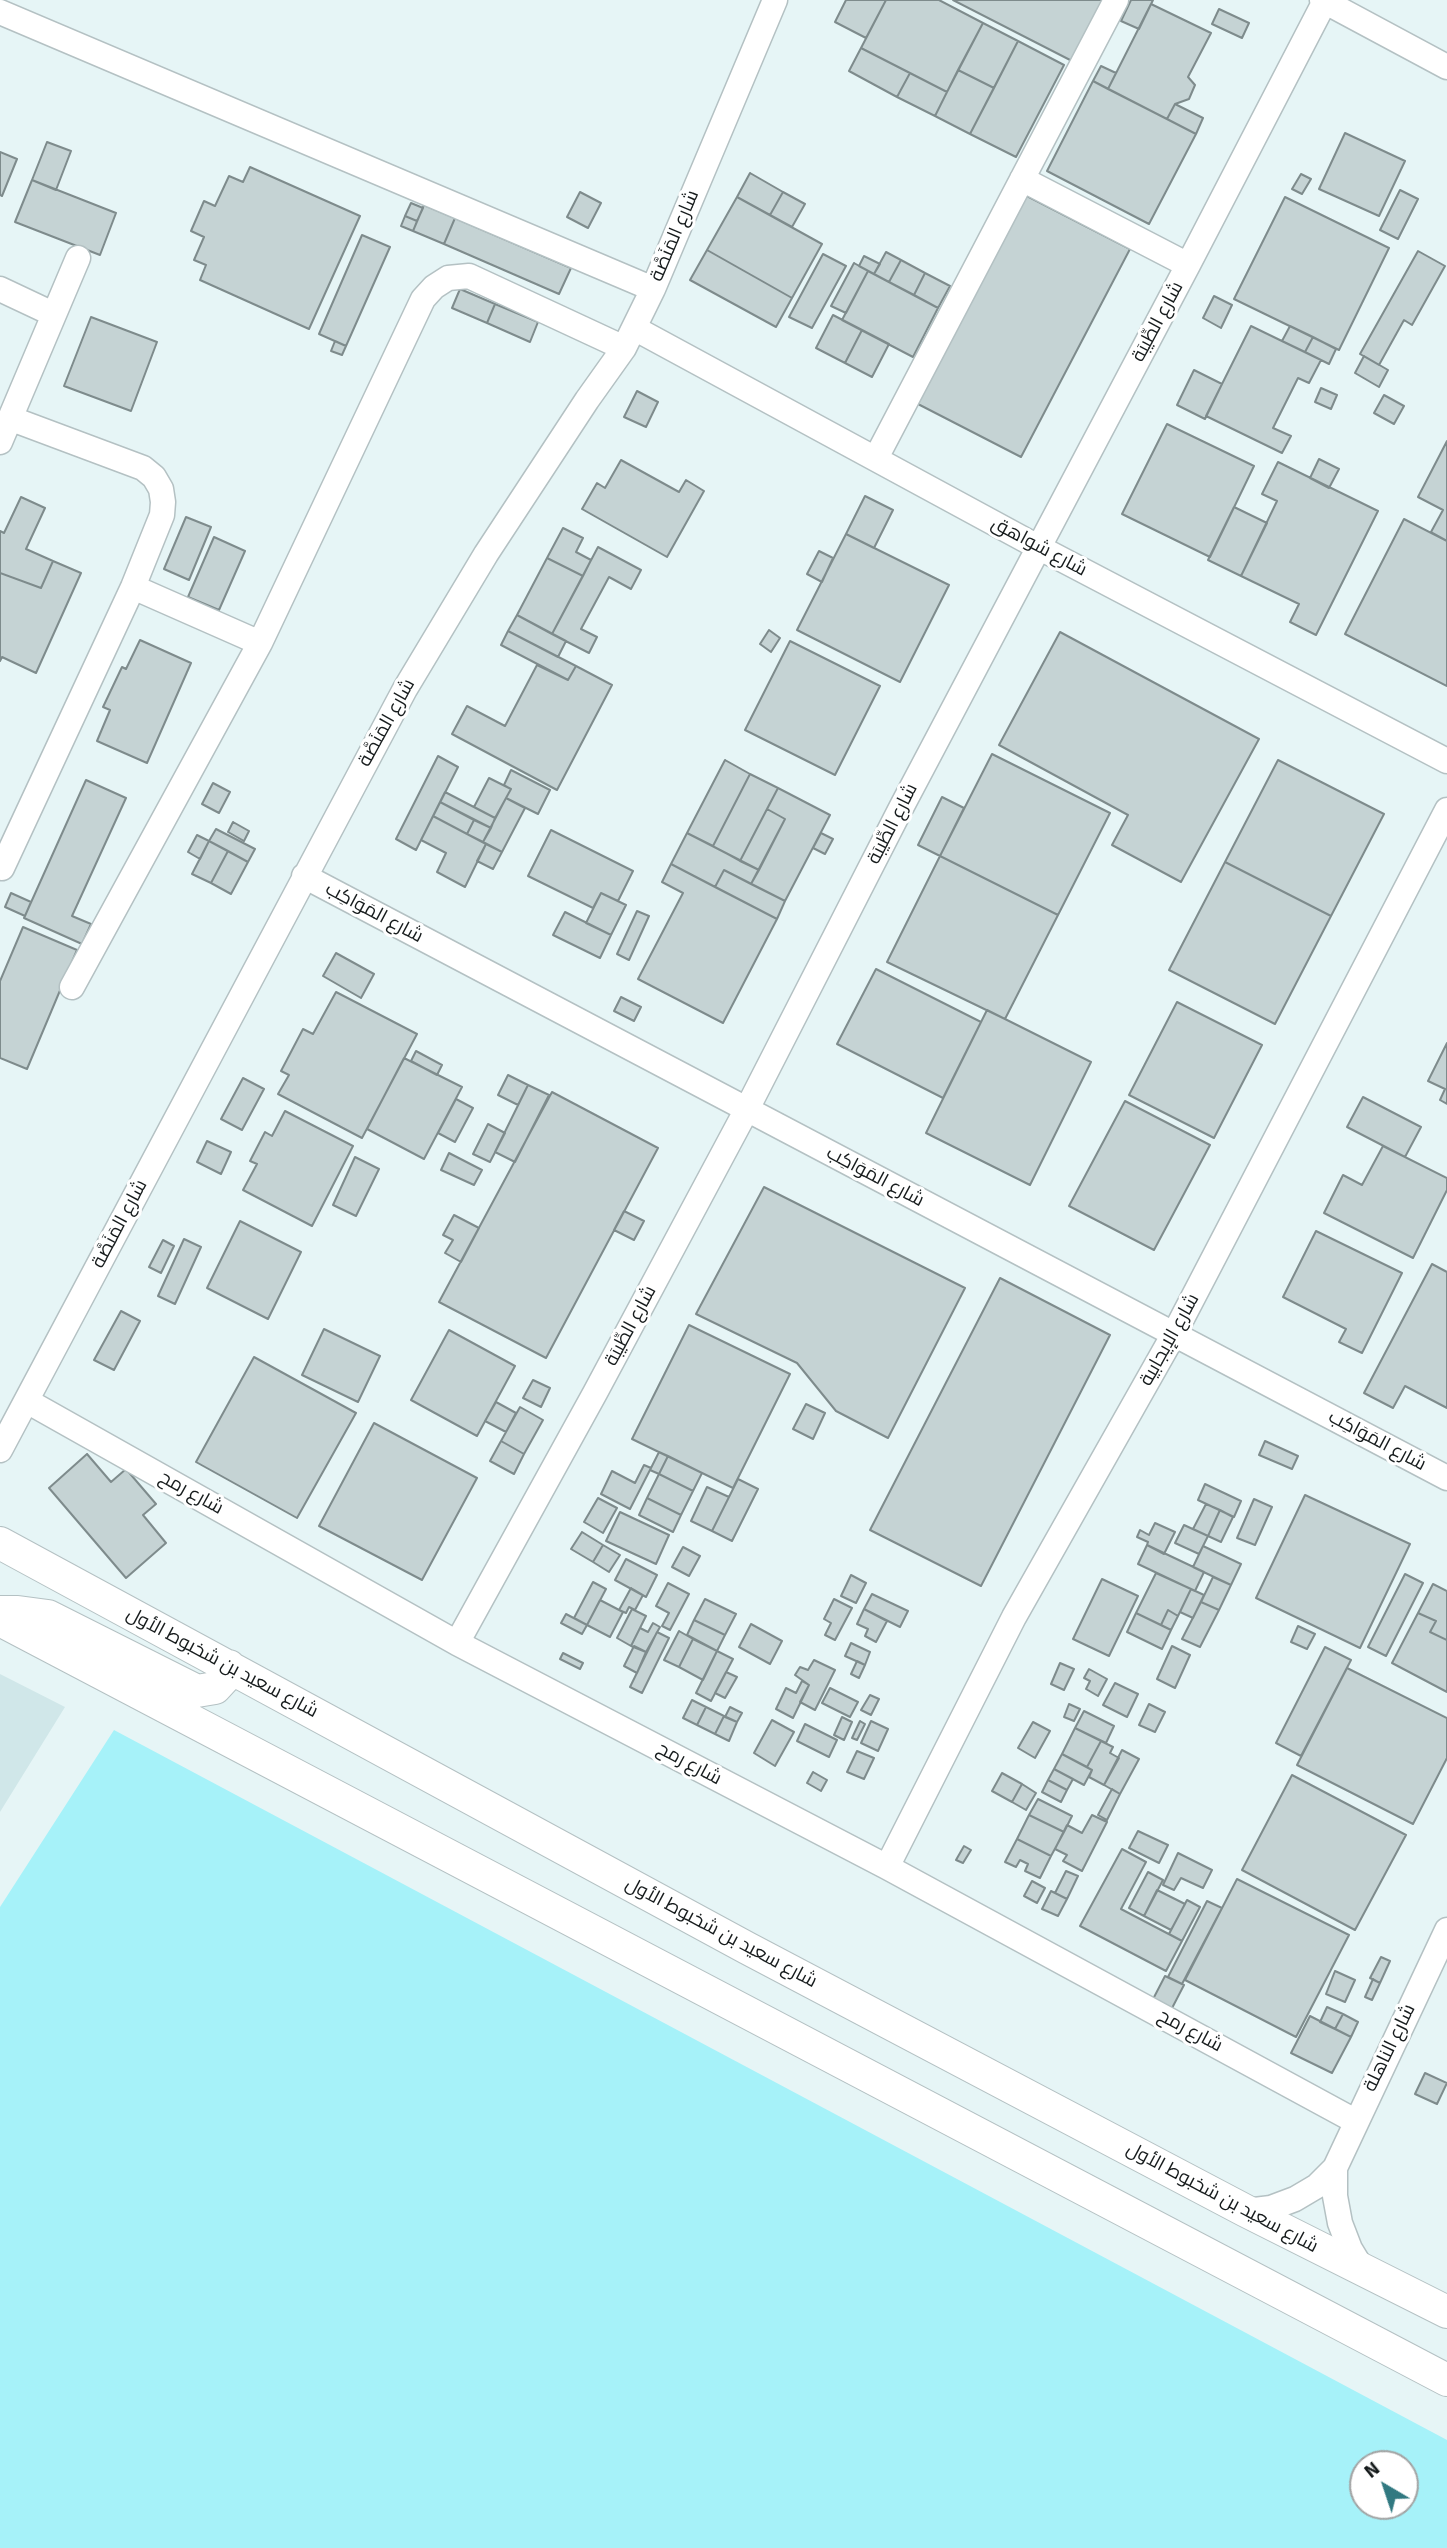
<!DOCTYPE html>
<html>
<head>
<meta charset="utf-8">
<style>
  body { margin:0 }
  #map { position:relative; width:1447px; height:2548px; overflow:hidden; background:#e6f5f6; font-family:Signika,sans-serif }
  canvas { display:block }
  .north { position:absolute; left:1349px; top:2450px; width:70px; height:70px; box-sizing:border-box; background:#fff; border:2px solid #a2a4a4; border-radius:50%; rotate:321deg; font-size:19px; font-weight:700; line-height:28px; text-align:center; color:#161b1c }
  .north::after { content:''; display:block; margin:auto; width:24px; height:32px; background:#317981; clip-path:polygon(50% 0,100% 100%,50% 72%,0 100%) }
</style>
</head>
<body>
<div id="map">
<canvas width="1447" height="2548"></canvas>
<div class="north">N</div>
</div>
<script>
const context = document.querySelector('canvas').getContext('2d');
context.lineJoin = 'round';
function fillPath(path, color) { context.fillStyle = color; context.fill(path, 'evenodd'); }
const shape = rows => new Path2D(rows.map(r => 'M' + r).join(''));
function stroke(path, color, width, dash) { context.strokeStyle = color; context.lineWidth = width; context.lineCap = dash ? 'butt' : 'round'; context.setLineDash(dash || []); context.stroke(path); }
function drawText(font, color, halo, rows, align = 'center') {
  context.font = font + ' Signika,Cairo,sans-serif'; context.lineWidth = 6; context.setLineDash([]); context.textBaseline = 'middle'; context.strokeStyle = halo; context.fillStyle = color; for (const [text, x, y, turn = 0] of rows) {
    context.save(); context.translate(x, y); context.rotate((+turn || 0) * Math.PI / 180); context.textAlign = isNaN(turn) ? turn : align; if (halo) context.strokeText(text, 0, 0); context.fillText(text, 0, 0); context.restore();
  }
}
fillPath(shape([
  [0,1674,65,1707,0,1812]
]), '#d0e7e9');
fillPath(shape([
  [114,1730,1447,2440,1447,2548,0,2548,0,1907],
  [1363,2464,1405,2464,1405,2506,1363,2506]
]), '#a6f2f9');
const building = shape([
  [846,0,886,0,866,38,835,22,846,0],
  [886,0,939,0,983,23,947,92,861,48,886,0],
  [953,0,1107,0,1074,62,953,0],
  [1131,0,1153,0,1139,29,1121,21,1131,0],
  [1151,4,1211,33,1188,77,1195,85,1189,99,1175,104,1167,119,1108,89,1151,4],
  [1219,9,1249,23,1242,38,1212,24,1219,9],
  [983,23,1018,41,994,88,958,70,983,23],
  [1018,41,1064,65,1016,157,970,134,1018,41],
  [861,48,910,73,897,97,849,71,861,48],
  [1101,66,1116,73,1108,89,1093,81,1101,66],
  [958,70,994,88,970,134,935,116,958,70],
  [910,73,947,92,935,116,897,97,910,73],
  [1093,81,1196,134,1149,224,1047,171,1093,81],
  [1175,104,1203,118,1196,134,1167,119,1175,104],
  [1345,133,1405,161,1379,216,1319,189,1345,133],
  [47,142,71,151,56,190,32,180,47,142],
  [0,152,17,159,2,196,0,195,0,152],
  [250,167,360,216,309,329,200,280,206,265,194,260,204,237,191,231,204,201,215,206,229,176,243,182,250,167],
  [750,173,783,192,770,215,737,197,750,173],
  [1301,174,1311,179,1302,194,1292,189,1301,174],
  [32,180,116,213,100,255,15,222,32,180],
  [1400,190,1418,199,1398,239,1380,230,1400,190],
  [580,192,601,203,588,228,567,217,580,192],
  [783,192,805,204,792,227,770,215,783,192],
  [1025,195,1130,249,1021,457,916,403,1025,195],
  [737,197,822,244,792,298,707,250,737,197],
  [1285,197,1389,248,1339,350,1234,299,1285,197],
  [411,203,423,208,417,221,405,216,411,203],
  [424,205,455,218,444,244,413,231,424,205],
  [405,216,417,221,413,231,401,226,405,216],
  [455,218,571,268,559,294,444,244,455,218],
  [362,235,390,247,346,346,319,334,362,235],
  [707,250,792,298,776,327,690,280,707,250],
  [1418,251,1445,266,1412,325,1404,320,1379,365,1360,354,1418,251],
  [886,252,901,260,889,282,874,274,886,252],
  [823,254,846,266,812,328,789,317,823,254],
  [864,256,880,264,874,274,859,266,864,256],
  [901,260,925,273,914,295,889,282,901,260],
  [854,263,868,271,846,313,831,306,854,263],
  [868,271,938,308,913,357,842,320,868,271],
  [925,273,950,286,938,308,914,295,925,273],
  [460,289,495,304,487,323,452,308,460,289],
  [1214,296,1232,305,1221,328,1203,318,1214,296],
  [495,304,538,322,530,342,487,323,495,304],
  [833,315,862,330,845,363,816,348,833,315],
  [91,317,157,342,131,411,64,386,91,317],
  [1251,326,1321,360,1309,383,1298,378,1273,428,1291,436,1282,453,1206,416,1251,326],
  [1290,326,1313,337,1305,352,1282,341,1290,326],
  [862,330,889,344,872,377,845,363,862,330],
  [1313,337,1336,349,1329,364,1305,352,1313,337],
  [335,341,346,346,342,355,331,351,335,341],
  [1364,356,1388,370,1379,387,1355,373,1364,356],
  [1194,370,1222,384,1205,419,1177,405,1194,370],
  [1321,388,1337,395,1331,409,1315,402,1321,388],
  [637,391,658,402,646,427,624,417,637,391],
  [1384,395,1404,406,1394,424,1374,413,1384,395],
  [1167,424,1254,466,1210,557,1122,514,1167,424],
  [1447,441,1447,541,1431,532,1443,510,1418,497,1447,441],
  [1319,459,1339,469,1329,488,1310,478,1319,459],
  [621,460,679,492,686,480,704,491,667,557,582,509,597,483,605,488,621,460],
  [1278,462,1378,511,1316,635,1290,622,1299,604,1241,576,1277,501,1262,494,1278,462],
  [865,496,893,510,874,548,846,534,865,496],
  [21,497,45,508,26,549,53,561,41,588,0,573,0,531,4,533,21,497],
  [1234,507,1267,523,1241,576,1208,560,1234,507],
  [186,517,211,527,189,580,164,569,186,517],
  [1404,519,1447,541,1447,686,1345,634,1404,519],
  [563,528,583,538,576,552,591,560,583,576,547,558,563,528],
  [846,534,949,585,900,682,797,630,846,534],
  [214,537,245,551,219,610,188,597,214,537],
  [598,547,641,570,631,589,609,577,581,629,597,637,589,653,552,634,598,547],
  [819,551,833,558,822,582,807,574,819,551],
  [547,558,583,576,552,634,517,615,547,558],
  [53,561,81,573,36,673,2,657,0,661,0,573,41,588,53,561],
  [517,615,566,641,558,657,508,631,517,615],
  [769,630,780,638,771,652,760,644,769,630],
  [508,631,576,666,568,680,501,645,508,631],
  [1060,632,1259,739,1181,882,1112,845,1128,815,999,745,1060,632],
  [140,640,191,663,147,763,97,741,110,710,103,707,122,667,126,669,140,640],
  [790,641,880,686,835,775,745,730,790,641],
  [537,665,568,680,576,666,612,685,557,790,452,734,467,706,505,726,537,665],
  [992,754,1110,813,1058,915,940,856,992,754],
  [438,756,458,767,416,850,396,839,438,756],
  [725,760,750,774,713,846,687,833,725,760],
  [1278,760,1384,814,1331,916,1225,862,1278,760],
  [511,770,550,790,538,814,506,798,511,789,504,785,511,770],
  [750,774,778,788,740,861,713,846,750,774],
  [489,778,511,789,495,818,474,807,489,778],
  [86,780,126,798,72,916,91,924,82,944,24,918,86,780],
  [213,783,230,792,219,813,202,804,213,783],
  [778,788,830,815,785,901,751,884,785,819,767,809,778,788],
  [445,792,495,818,491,828,440,802,445,792],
  [942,797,964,808,940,856,918,845,942,797],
  [506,798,525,808,502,852,483,842,506,798],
  [440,802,474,820,467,834,433,816,440,802],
  [767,809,785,819,759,870,740,861,767,809],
  [433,816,486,844,465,887,437,872,446,853,421,840,433,816],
  [474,820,491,828,483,842,467,834,474,820],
  [233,822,249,831,244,841,228,832,233,822],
  [216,829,255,849,248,862,209,841,216,829],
  [551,830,633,871,618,901,601,893,593,908,528,876,551,830],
  [687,833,759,870,751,884,724,870,715,887,671,864,687,833],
  [821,833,833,839,825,854,813,848,821,833],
  [197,835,209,841,200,859,188,852,197,835],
  [209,841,228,851,211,883,192,874,209,841],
  [486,844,502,852,493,869,477,861,486,844],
  [228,851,248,862,231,894,211,883,228,851],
  [940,856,1058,915,1005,1019,887,962,940,856],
  [1225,862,1331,916,1275,1024,1169,970,1225,862],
  [671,864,777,919,723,1023,638,979,683,893,662,882,671,864],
  [724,870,785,901,777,919,715,887,724,870],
  [11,893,31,902,25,916,5,907,11,893],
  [601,893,626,905,611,935,586,923,601,893],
  [637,911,649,916,629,960,617,954,637,911],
  [565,912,611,935,600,958,553,935,565,912],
  [23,927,77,950,27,1069,0,1058,0,981,23,927],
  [336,953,374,974,361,998,323,976,336,953],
  [876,969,981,1022,943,1098,837,1044,876,969],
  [336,992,417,1034,362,1138,278,1094,289,1075,281,1071,303,1029,313,1034,336,992],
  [621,997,641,1007,634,1021,614,1011,621,997],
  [1177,1002,1262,1045,1214,1138,1129,1095,1177,1002],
  [987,1010,1091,1062,1030,1185,926,1133,987,1010],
  [1447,1043,1447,1104,1440,1100,1445,1089,1428,1081,1447,1043],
  [416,1051,442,1065,437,1075,411,1061,416,1051],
  [404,1058,462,1087,424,1159,367,1129,404,1058],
  [508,1075,528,1085,518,1105,498,1095,508,1075],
  [243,1078,264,1089,242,1130,221,1119,243,1078],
  [528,1085,549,1095,515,1162,495,1152,528,1085],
  [552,1092,658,1148,546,1358,439,1302,552,1092],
  [1363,1097,1421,1127,1405,1157,1347,1127,1363,1097],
  [456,1099,473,1108,455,1142,438,1133,456,1099],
  [1125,1101,1210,1145,1154,1250,1069,1206,1125,1101],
  [285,1111,353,1146,312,1226,243,1190,257,1164,250,1161,265,1132,272,1136,285,1111],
  [488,1124,505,1133,490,1162,473,1154,488,1124],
  [207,1141,231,1152,221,1174,197,1162,207,1141],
  [1383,1146,1447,1178,1447,1190,1413,1258,1324,1213,1343,1175,1362,1185,1383,1146],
  [449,1153,482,1170,474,1185,441,1170,449,1153],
  [355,1157,379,1169,356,1216,333,1205,355,1157],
  [764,1187,965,1288,888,1438,836,1411,797,1363,696,1314,764,1187],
  [624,1211,644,1221,634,1240,614,1230,624,1211],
  [454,1215,479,1228,461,1262,445,1253,453,1240,443,1235,454,1215],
  [240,1221,301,1252,268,1319,207,1288,240,1221],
  [1316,1231,1402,1273,1362,1353,1339,1342,1346,1329,1283,1297,1316,1231],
  [184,1239,201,1247,175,1304,158,1296,184,1239],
  [163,1240,174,1246,161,1273,149,1267,163,1240],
  [1432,1264,1447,1272,1447,1408,1405,1386,1393,1408,1364,1393,1432,1264],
  [1000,1278,1110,1335,981,1586,870,1530,1000,1278],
  [121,1311,140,1321,114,1370,94,1360,121,1311],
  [689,1325,790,1374,733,1488,632,1439,689,1325],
  [324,1329,380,1356,358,1402,302,1375,324,1329],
  [449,1330,515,1366,477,1436,411,1400,449,1330],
  [254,1357,356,1413,297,1518,196,1462,254,1357],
  [533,1380,550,1388,541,1407,523,1398,533,1380],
  [496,1402,516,1413,506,1432,485,1421,496,1402],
  [806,1404,825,1413,813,1439,793,1429,806,1404],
  [520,1407,543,1420,524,1454,501,1441,520,1407],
  [374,1423,477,1478,422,1580,319,1526,374,1423],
  [501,1441,524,1454,514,1474,490,1461,501,1441],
  [1265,1441,1298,1456,1292,1469,1259,1455,1265,1441],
  [659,1452,668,1456,659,1474,650,1470,659,1452],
  [87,1454,111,1482,126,1469,156,1504,143,1515,166,1543,126,1578,49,1488,87,1454],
  [668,1456,702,1473,693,1491,659,1474,668,1456],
  [644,1465,651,1468,630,1509,601,1494,612,1471,635,1483,644,1465],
  [659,1474,693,1491,681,1515,647,1498,659,1474],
  [738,1479,758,1489,732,1541,712,1531,738,1479],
  [1205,1484,1241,1501,1234,1517,1198,1500,1205,1484],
  [707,1487,729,1497,712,1531,691,1521,707,1487],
  [1305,1495,1410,1544,1360,1648,1256,1598,1305,1495],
  [598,1498,617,1508,603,1533,584,1522,598,1498],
  [647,1498,681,1515,673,1532,639,1515,647,1498],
  [1254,1499,1272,1507,1255,1545,1237,1538,1254,1499],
  [1206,1504,1220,1510,1208,1536,1193,1529,1206,1504],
  [1220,1510,1233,1517,1221,1542,1208,1536,1220,1510],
  [620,1512,669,1535,656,1564,606,1541,620,1512],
  [1155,1523,1175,1532,1164,1554,1147,1545,1148,1542,1137,1537,1140,1530,1149,1535,1155,1523],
  [1184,1525,1208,1536,1199,1554,1175,1543,1184,1525],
  [582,1532,603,1545,593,1562,571,1549,582,1532],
  [603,1545,620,1555,609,1572,593,1562,603,1545],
  [1147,1545,1204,1572,1195,1591,1138,1564,1147,1545],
  [1203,1546,1241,1564,1231,1585,1193,1567,1203,1546],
  [683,1547,700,1556,689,1576,672,1567,683,1547],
  [626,1559,657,1575,646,1597,615,1580,626,1559],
  [1156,1573,1191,1589,1178,1616,1168,1610,1161,1625,1136,1613,1156,1573],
  [1405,1574,1423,1583,1386,1656,1368,1647,1405,1574],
  [851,1575,866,1583,856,1603,841,1596,851,1575],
  [1213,1577,1231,1585,1219,1610,1201,1602,1213,1577],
  [1102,1579,1138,1596,1109,1656,1073,1639,1102,1579],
  [593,1582,606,1589,587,1625,574,1618,593,1582],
  [668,1583,689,1594,670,1630,662,1626,669,1613,656,1606,668,1583],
  [1433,1584,1447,1591,1447,1640,1430,1632,1436,1621,1418,1613,1433,1584],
  [631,1588,643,1595,635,1610,629,1607,626,1613,619,1610,631,1588],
  [1191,1589,1204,1595,1193,1618,1180,1612,1191,1589],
  [872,1594,908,1611,900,1627,864,1609,872,1594],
  [705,1599,736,1614,725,1635,694,1620,705,1599],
  [834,1599,852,1608,835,1640,825,1635,831,1623,824,1619,834,1599],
  [600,1600,623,1612,610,1637,587,1625,600,1600],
  [1201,1602,1219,1610,1200,1647,1182,1639,1201,1602],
  [632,1609,646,1616,631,1646,617,1638,632,1609],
  [864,1609,887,1621,876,1642,865,1636,868,1629,857,1624,864,1609],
  [1168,1610,1178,1616,1171,1630,1161,1625,1168,1610],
  [1136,1613,1171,1630,1162,1649,1127,1632,1136,1613],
  [1418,1613,1436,1621,1430,1632,1447,1640,1447,1692,1392,1663,1418,1613],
  [566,1614,587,1625,582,1634,561,1623,566,1614],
  [694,1620,725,1635,717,1651,687,1635,694,1620],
  [653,1623,660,1627,646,1652,631,1646,640,1628,648,1632,653,1623],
  [751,1624,782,1641,770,1664,739,1647,751,1624],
  [1298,1626,1315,1634,1307,1649,1291,1642,1298,1626],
  [679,1631,693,1639,679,1667,664,1660,679,1631],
  [657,1632,669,1638,642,1693,630,1687,657,1632],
  [693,1639,717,1651,703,1680,679,1667,693,1639],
  [851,1643,870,1652,865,1665,845,1656,851,1643],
  [634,1646,646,1652,637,1673,624,1666,634,1646],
  [1172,1646,1190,1655,1175,1688,1157,1679,1172,1646],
  [1325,1647,1351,1660,1301,1756,1276,1743,1325,1647],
  [717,1651,733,1659,711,1701,696,1693,717,1651],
  [563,1653,583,1663,580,1669,560,1659,563,1653],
  [814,1660,835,1670,815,1710,800,1702,809,1685,795,1675,800,1667,808,1670,814,1660],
  [857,1661,865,1665,859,1678,851,1674,857,1661],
  [1060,1663,1074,1669,1064,1690,1051,1684,1060,1663],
  [1347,1668,1447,1718,1447,1758,1413,1824,1297,1765,1347,1668],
  [1089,1669,1107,1679,1098,1696,1086,1689,1090,1681,1084,1678,1089,1669],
  [726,1672,737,1677,725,1698,715,1693,726,1672],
  [802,1681,809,1685,793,1718,776,1709,786,1688,796,1693,802,1681],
  [1115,1683,1138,1694,1127,1717,1103,1705,1115,1683],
  [830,1688,858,1702,850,1717,822,1703,830,1688],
  [870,1695,879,1699,871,1715,861,1710,870,1695],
  [692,1700,706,1707,697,1725,683,1718,692,1700],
  [1069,1704,1080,1709,1074,1721,1064,1717,1069,1704],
  [1149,1704,1165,1712,1155,1732,1139,1725,1149,1704],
  [706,1707,724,1716,715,1734,697,1725,706,1707],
  [730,1707,742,1713,737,1722,725,1717,730,1707],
  [1084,1711,1114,1726,1106,1743,1075,1728,1084,1711],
  [724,1716,737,1722,729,1741,715,1734,724,1716],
  [842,1717,852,1722,844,1740,834,1735,842,1717],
  [772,1720,794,1732,775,1766,754,1753,772,1720],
  [860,1721,865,1724,857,1740,852,1738,860,1721],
  [871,1721,888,1729,878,1751,861,1743,871,1721],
  [1033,1722,1050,1731,1035,1758,1018,1748,1033,1722],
  [805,1724,837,1740,829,1757,797,1741,805,1724],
  [1075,1728,1101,1741,1087,1767,1062,1754,1075,1728],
  [1101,1741,1113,1747,1110,1753,1119,1758,1104,1785,1089,1777,1092,1770,1087,1767,1101,1741],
  [1122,1750,1139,1759,1120,1794,1104,1785,1122,1750],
  [857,1751,874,1758,864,1779,847,1772,857,1751],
  [1062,1754,1092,1770,1084,1785,1054,1769,1062,1754],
  [1054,1769,1073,1779,1067,1790,1048,1780,1054,1769],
  [813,1772,827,1780,821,1791,807,1783,813,1772],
  [1002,1773,1022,1784,1012,1802,992,1791,1002,1773],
  [1292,1775,1406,1835,1355,1930,1242,1870,1292,1775],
  [1048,1780,1067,1790,1061,1802,1042,1792,1048,1780],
  [1022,1784,1036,1793,1026,1810,1012,1802,1022,1784],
  [1112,1789,1120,1794,1107,1820,1098,1815,1112,1789],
  [1038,1799,1072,1816,1064,1832,1029,1815,1038,1799],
  [1029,1815,1064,1832,1051,1856,1017,1839,1029,1815],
  [1092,1815,1107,1822,1082,1871,1063,1861,1067,1855,1055,1849,1067,1825,1082,1833,1092,1815],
  [1138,1831,1168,1845,1159,1863,1129,1848,1138,1831],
  [1017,1839,1051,1856,1040,1878,1025,1871,1028,1864,1020,1860,1016,1867,1005,1862,1017,1839],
  [964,1846,971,1850,963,1863,956,1860,964,1846],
  [1122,1849,1146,1862,1121,1909,1182,1941,1166,1971,1080,1926,1122,1849],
  [1178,1853,1212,1870,1203,1888,1181,1878,1174,1890,1163,1885,1178,1853],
  [1066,1871,1078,1876,1067,1899,1055,1893,1066,1871],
  [1148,1872,1163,1880,1144,1916,1129,1908,1148,1872],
  [1237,1879,1349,1935,1296,2037,1185,1980,1237,1879],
  [1032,1881,1045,1888,1037,1903,1024,1896,1032,1881],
  [1157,1890,1185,1904,1171,1930,1144,1916,1157,1890],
  [1051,1891,1067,1899,1058,1916,1042,1909,1051,1891],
  [1187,1900,1200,1907,1182,1941,1169,1934,1187,1900],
  [1207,1901,1222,1908,1182,1984,1168,1977,1207,1901],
  [1381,1957,1390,1961,1380,1983,1370,1978,1381,1957],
  [1335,1971,1355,1980,1345,2002,1326,1994,1335,1971],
  [1165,1976,1184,1985,1170,2012,1151,2003,1165,1976],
  [1373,1979,1380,1983,1372,2000,1365,1997,1373,1979],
  [1327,2007,1343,2014,1335,2029,1320,2022,1327,2007],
  [1343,2014,1358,2022,1351,2037,1335,2029,1343,2014],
  [1310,2016,1351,2037,1332,2073,1291,2053,1310,2016],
  [1425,2073,1447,2083,1437,2104,1415,2094,1425,2073]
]);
fillPath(building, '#c5d3d4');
stroke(building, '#7e8b8c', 2);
const minor = shape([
  [1322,0,1447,67],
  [0,12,653,289],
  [1022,179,1188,265],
  [0,289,53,314],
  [634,328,1038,547,1447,761],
  [0,442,78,258],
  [876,458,1116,0],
  [133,587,260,643],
  [2,868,133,587,162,515,163,502,161,489,154,477,143,468,12,419],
  [304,876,1447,1478],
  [72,987,260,643,423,299,434,287,448,278,469,276,624,348],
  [27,1401,457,1643,887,1867,1355,2121],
  [0,1450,405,689,486,554,587,400,624,348,653,289,775,0],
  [457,1643,595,1393,747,1109,901,808,1188,265,1325,1],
  [887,1867,1014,1617,1174,1334,1447,810],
  [1335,2168,1335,2196,1340,2223,1350,2249,1364,2272],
  [1246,2211,1271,2208,1295,2199,1317,2186,1335,2168,1447,1930]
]);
const major = shape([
  [0,1543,747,1948,1246,2211,1447,2312],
  [0,1612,18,1612,48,1616,197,1691,215,1688,227,1675,229,1666],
  [0,1620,1447,2380]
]);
stroke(minor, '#b4c1c3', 27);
stroke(major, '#b4c1c3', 34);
stroke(minor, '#fff', 24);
stroke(major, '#fff', 32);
drawText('19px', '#161b1c', '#fff', [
  ["شارع المَنَصَّة",675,236,-67],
  ["شارع الطِّيبَة",1158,322,-62],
  ["شارع شواهق",1039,547,28],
  ["شارع المَنَصَّة",387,723,-61],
  ["شارع الطِّيبَة",893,824,-63],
  ["شارع المَوَاكِب",374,913,28],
  ["شارع المَوَاكِب",875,1177,28],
  ["شارع المَنَصَّة",120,1224,-62],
  ["شارع الطِّيبَة",631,1326,-62],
  ["شارع الإيجابية",1170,1340,-61],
  ["شارع المَوَاكِب",1377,1441,28],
  ["شارع رمح",191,1493,29],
  ["شارع سعيد بن شخبوط الأول",222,1663,28],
  ["شارع رمح",689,1764,28],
  ["شارع سعيد بن شخبوط الأول",721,1933,28],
  ["شارع رمح",1190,2031,28],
  ["شارع الناهلة",1390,2048,-64],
  ["شارع سعيد بن شخبوط الأول",1222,2198,28]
]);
</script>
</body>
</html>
